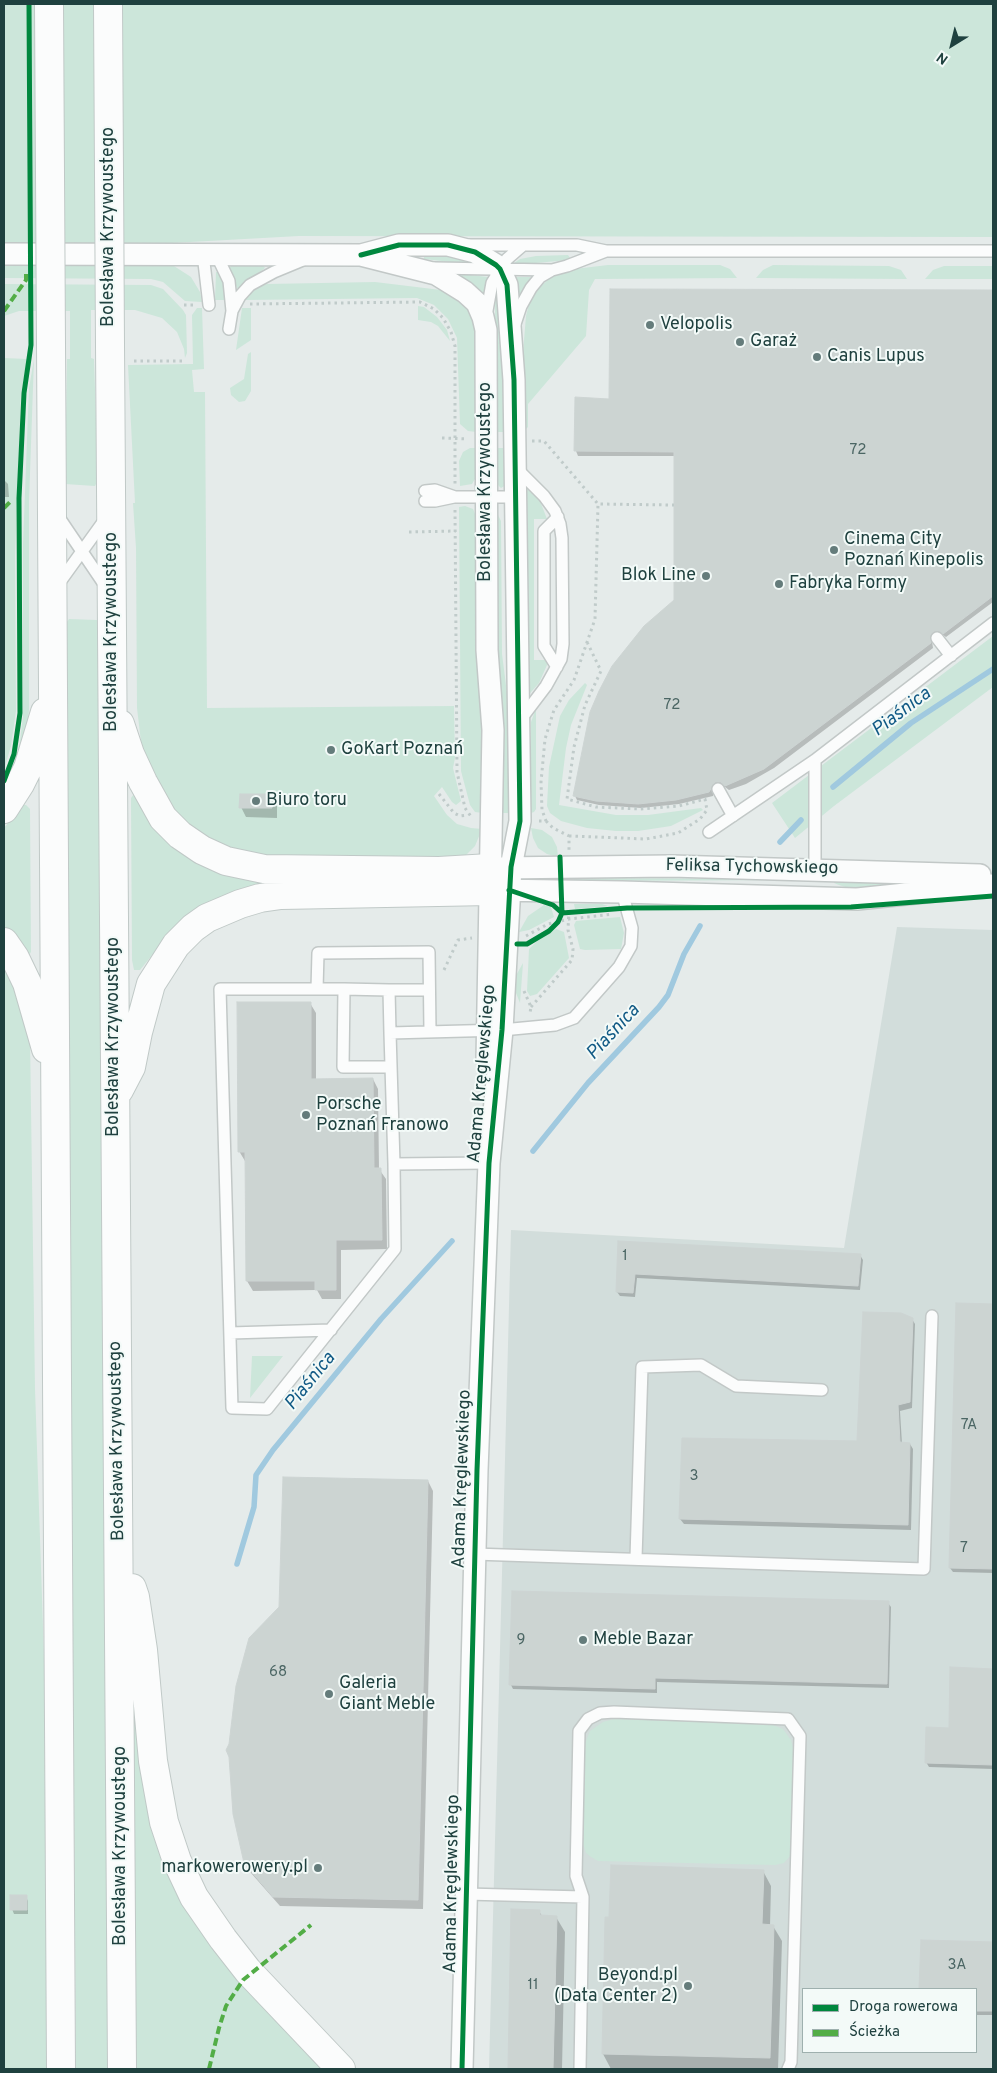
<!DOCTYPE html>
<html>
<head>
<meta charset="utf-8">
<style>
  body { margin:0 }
  #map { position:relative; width:997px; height:2073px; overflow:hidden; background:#e5ebea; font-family:Overpass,sans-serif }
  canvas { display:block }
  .frame { position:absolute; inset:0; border:5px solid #1f413f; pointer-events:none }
  .legend { position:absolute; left:802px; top:1988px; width:175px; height:65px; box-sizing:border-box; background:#f3faf8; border:1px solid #9eb0ae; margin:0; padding:6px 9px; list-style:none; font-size:15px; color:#1f413f }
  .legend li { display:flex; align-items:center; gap:10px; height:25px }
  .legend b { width:25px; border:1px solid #9eb0ae }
  .north { position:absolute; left:927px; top:20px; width:50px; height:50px; -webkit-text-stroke:4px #f3faf8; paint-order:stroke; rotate:216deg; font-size:14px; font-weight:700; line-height:20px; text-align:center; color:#1f413f }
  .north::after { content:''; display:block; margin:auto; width:18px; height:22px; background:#1f413f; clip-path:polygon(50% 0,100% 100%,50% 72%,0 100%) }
</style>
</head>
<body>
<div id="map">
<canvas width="997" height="2073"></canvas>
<div class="frame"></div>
<ul class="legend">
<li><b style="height:6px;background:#00873e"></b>Droga rowerowa</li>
<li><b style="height:6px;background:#52ad46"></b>Ścieżka</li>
</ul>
<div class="north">N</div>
</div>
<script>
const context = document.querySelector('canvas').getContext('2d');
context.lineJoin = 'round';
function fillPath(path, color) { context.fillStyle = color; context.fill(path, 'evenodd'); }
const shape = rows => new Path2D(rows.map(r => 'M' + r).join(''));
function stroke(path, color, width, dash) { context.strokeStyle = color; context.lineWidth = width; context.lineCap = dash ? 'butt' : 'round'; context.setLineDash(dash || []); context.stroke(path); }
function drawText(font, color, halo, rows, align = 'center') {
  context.font = font + ' Overpass,sans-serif'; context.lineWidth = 4; context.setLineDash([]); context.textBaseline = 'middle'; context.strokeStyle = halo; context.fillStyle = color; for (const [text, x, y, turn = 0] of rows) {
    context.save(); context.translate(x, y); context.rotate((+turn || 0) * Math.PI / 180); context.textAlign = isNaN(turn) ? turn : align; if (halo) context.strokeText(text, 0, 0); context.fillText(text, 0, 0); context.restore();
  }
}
fillPath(shape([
  [897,927,993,930,993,2069,489,2069,511,1230,844,1248],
  [803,1989,976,1989,976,2052,803,2052]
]), '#d2dddb');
fillPath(shape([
  [4,4,993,4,993,237,299,236,154,244,4,244],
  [424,255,469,257,486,266,424,259],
  [568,255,570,258,568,260,515,265,514,263,520,259,536,256],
  [4,264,163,264,174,266,191,277,200,292,202,302,185,301,163,282,151,279,4,278],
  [232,265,263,265,265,268,240,288,237,288,229,268],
  [608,265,720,265,730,269,737,278,595,279,589,290,586,336,528,404,528,427,523,432,519,401,526,316,530,300,540,287,552,276,566,270],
  [773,265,889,266,901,270,907,279,756,278,763,270],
  [944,266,993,266,993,279,925,279,933,270],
  [216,272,219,272,224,283,224,300,215,300],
  [462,274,488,277,484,296,460,277],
  [514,277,530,277,532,279,522,292,517,304],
  [499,280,506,432,496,432,495,299],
  [375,282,441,290,453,295,463,303,471,312,476,334,476,432,468,431,460,424,457,338,448,319,434,305,417,298,244,300,253,289,267,284],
  [4,284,151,285,163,289,183,310,186,315,187,353,185,358,184,349,177,332,162,318,135,310,91,310,91,358,94,359,98,480,95,486,65,484,67,359,70,359,70,311,19,311,4,316],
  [418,306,424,307,437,317,447,330,450,341,438,326,431,322,418,320],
  [197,308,202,308,204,369,192,370,194,392,205,392,207,708,454,706,455,758,453,768,461,801,456,805,452,802,442,787,434,796,447,815,457,824,471,828,482,829,475,846,462,859,247,859,183,826,143,759,137,708,136,548,133,503,135,503,128,365,193,364,192,315],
  [242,308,251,308,251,340,236,350],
  [251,352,251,391,245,401,239,402,231,395,230,388,244,379,248,354],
  [4,358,27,359,21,395,15,556,16,711,11,746,4,770],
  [34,359,29,502,29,710,26,739,13,768,19,749,23,716,23,544,29,388],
  [470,448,476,448,476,477,472,484,460,486,459,461,463,452],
  [496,448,506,448,506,485,501,488,496,483],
  [522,484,540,501,547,519,534,519,534,660,547,660,547,665,539,683,525,699],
  [465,506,473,509,477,518,483,731,483,813,475,812,470,805,461,771,459,507],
  [498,515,501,521,502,654,512,732,511,813,502,813,503,730,497,646],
  [69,619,97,620,99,622,108,2069,76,2069,66,623],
  [993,636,993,687,834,806,795,838,772,803],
  [585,683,587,685,571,725,566,748,559,805,616,815,648,815,701,808,703,810,671,826,638,831,616,831,587,828,561,821,550,813,547,806,549,767,560,716,569,700],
  [536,708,536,809,534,812,531,813,531,722],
  [134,794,169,836,360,883,174,928,140,970,134,970,132,960,131,803,131,798],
  [23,805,26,805,30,809,31,952,28,956,4,931,4,828],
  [531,828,542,830,552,837,557,847,558,857,547,854,538,848,533,838],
  [574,878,793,879,793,880,574,881],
  [835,881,923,882,848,888,839,885,834,883],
  [574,904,602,904,608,906,575,909],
  [544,905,551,907,554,917,529,930,519,932,528,916],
  [620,917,624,933,621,949,585,950,580,949,574,925,576,921],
  [556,929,564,932,569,958,537,994,530,996,527,991,529,949,536,942],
  [4,957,13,972,30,1037,35,1389,44,1657,47,2069,4,2069],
  [523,963,520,1003,514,988,514,979],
  [252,1356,283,1356,250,1398],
  [133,1657,152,1817,328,2069,136,2069],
  [614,1719,771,1724,783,1729,791,1740,794,1752,792,1850,790,1856,784,1863,775,1865,598,1861,591,1857,586,1853,583,1844,584,1746,590,1731,603,1722]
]), '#cce6da');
fillPath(shape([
  [611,291,993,292,993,602,946,637,943,635,935,636,932,641,933,648,774,768,746,784,729,790,725,787,717,786,713,790,713,796,679,804,641,808,599,805,577,800,575,796,675,601,675,456,578,456,576,451,576,399,610,400],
  [4,480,8,484,9,497,4,497],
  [271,796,277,806,277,818,246,817,241,807],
  [310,1003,316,1013,316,1080,373,1079,378,1089,379,1169,386,1179,387,1249,341,1250,341,1299,322,1299,317,1290,253,1291,247,1281,247,1161,245,1161,239,1151],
  [619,1242,860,1255,863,1260,860,1290,637,1278,635,1297,620,1296,617,1292],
  [957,1304,993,1305,993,1573,953,1572,950,1568],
  [912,1319,915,1324,912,1408,900,1411,902,1444,910,1444,913,1449,911,1530,684,1524,680,1519,858,1443],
  [428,1481,433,1491,423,1909,280,1906,251,1873,245,1863],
  [888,1603,891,1607,889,1688,657,1682,657,1693,513,1689,511,1685],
  [951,1669,993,1670,993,1769,929,1767,926,1762,950,1729],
  [763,1871,771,1886,770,1926,773,1926,782,1941,778,2069,611,2069,603,2054],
  [26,1897,28,1901,28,1914,14,1914,12,1909],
  [513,1911,539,1911,542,1916,556,1917,565,1932,562,2069,509,2069],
  [922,1942,993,1944,993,2015,976,2015,976,1989,921,1989]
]), '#0003');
stroke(shape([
  [833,787,911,723,993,669],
  [780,842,801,820],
  [533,1151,588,1083,659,1007,668,995,684,954,700,926],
  [237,1564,254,1507,256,1475,273,1450,381,1319,452,1241]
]), '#a0c9df', 5.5);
const building = shape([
  [610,289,993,290,993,596,943,634,939,631,933,632,930,636,931,643,764,769,725,786,721,782,715,782,709,792,676,800,638,804,596,801,573,796,590,712,599,691,612,666,644,626,674,600,674,452,574,451,575,397,609,399,610,289],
  [240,794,272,794,272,808,239,808,240,794],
  [237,1002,311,1002,311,1079,373,1078,374,1168,381,1168,382,1240,336,1240,336,1290,315,1290,315,1281,246,1281,245,1152,238,1152,237,1002],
  [618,1241,861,1254,858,1286,635,1274,633,1293,616,1292,618,1241],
  [956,1303,993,1304,993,1569,949,1568,956,1303],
  [863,1312,901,1313,913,1318,910,1402,898,1405,900,1442,910,1443,908,1525,679,1519,682,1438,857,1441,863,1312],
  [283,1477,428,1480,418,1900,273,1897,244,1863,233,1814,229,1757,226,1750,229,1744,236,1686,249,1638,279,1607,283,1477],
  [512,1591,889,1601,887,1684,655,1678,655,1689,509,1685,512,1591],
  [950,1667,993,1669,993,1765,925,1763,926,1727,949,1728,950,1667],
  [611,1865,764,1870,762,1924,774,1925,770,2058,602,2054,605,1919,605,1917,609,1917,611,1865],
  [10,1895,27,1895,27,1910,10,1910,10,1895],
  [511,1909,540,1910,540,1915,557,1916,553,2069,508,2069,511,1909],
  [921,1940,993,1942,993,2011,976,2011,976,1989,919,1989,921,1940]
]);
fillPath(building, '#ccd4d2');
stroke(building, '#cdd4d3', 1);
const service = shape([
  [469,245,577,245,606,251,993,251],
  [203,254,209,305],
  [216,254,229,281,232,311,229,329],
  [434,268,552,270,567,266,606,251],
  [232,311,240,296,250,285,274,272,303,260],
  [486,316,492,283,507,259,522,246],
  [515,324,521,306,531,288,540,277,552,270],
  [516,468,544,496,555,511,560,524,562,538,563,644,561,659,546,686,521,719],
  [425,491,435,490,455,497,515,497],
  [425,501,435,501,454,497],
  [58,516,106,587],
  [57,586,106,518],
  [937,638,951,656],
  [557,667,544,646,544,531,558,517],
  [718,789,733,816],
  [709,832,815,760,993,623],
  [815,869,815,760],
  [317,989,318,953,429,952,430,1031],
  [344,989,389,990,390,1033],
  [389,990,429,990],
  [391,1067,343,1067,344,989,220,989,232,1408,267,1409,395,1249,394,1164],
  [489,1163,394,1164,390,1033,502,1030,555,1025,574,1018,619,967,631,946,632,928,622,892],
  [230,1333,331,1330],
  [474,1554,924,1569,932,1316],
  [636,1558,642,1367,701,1365,736,1386,822,1390],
  [466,1894,583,1897],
  [580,2069,583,1897,576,1876,579,1731,588,1719,600,1713,614,1712,788,1719,800,1736,791,2062,788,2069]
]);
const minor = shape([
  [4,254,361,255,436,274,465,292,477,303,483,317,486,330,487,650,493,730,487,1060],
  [361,255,399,245,448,245,475,252,496,265,500,269,507,285,514,380,520,821,511,867,502,1030,489,1163,477,1470,462,2069],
  [498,868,671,866,980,875],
  [495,890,622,892,857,899,993,885]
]);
const secondary = shape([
  [51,345,61,2069],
  [110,345,122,2069],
  [120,724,130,754,143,782,163,818,180,835,202,850,226,861,264,869,439,871,490,868],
  [4,809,20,784,28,768,45,712],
  [4,942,15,958,27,983,46,1049],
  [119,1090,131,1067,138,1032,151,984,176,945,193,928,207,918,240,904,260,898,281,895,490,891],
  [132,1588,135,1597,143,1650,153,1761,164,1822,177,1861,194,1897,223,1939,248,1971,341,2069]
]);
stroke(service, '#c2c8c7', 14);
stroke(minor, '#c2c8c7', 24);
stroke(secondary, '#c0c9c7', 30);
stroke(shape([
  [250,304,420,302,434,309,443,318,451,332,455,346,455,484],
  [184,305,197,305],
  [134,361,185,361],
  [442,438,468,439],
  [532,441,544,441,598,504,674,505],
  [455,510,457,772,465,808,472,818],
  [409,532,456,531],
  [439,794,454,813,460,816,468,815],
  [539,821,546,821,542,810,541,782,545,739,554,710,574,680,595,619,598,504],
  [546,821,553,828,569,836,569,850],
  [569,836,646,839,678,833,700,819,707,810,705,799,679,806,640,809,596,807,567,799,574,747,585,705,601,671,587,642],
  [526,936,548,924,569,919,613,914],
  [444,970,458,940,472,938],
  [524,991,531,1007,530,1013],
  [531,1007,572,960,573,949,568,930,569,908]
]), '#c0cbca', 3, [2.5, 4]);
stroke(service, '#fbfcfc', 11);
stroke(minor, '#fbfcfc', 21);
stroke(secondary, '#fbfcfc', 28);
const secondaryBridge = shape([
  [49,4,51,345],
  [108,4,110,345]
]);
stroke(secondaryBridge, '#c0c9c7', 30, []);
stroke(secondaryBridge, '#fbfcfc', 28);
stroke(shape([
  [4,311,26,280,26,273],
  [4,508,12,500],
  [209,2069,219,2028,226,2006,243,1980,311,1925]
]), '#52ad46', 4, [8, 4]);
stroke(shape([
  [361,255,399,245,448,245,475,252,496,265,500,269,507,285,514,380,520,821,511,867,502,1030,489,1163,477,1470,462,2069],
  [4,781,14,754,20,713,19,498,24,393,31,345,29,4],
  [509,890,553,905,562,913,627,908,851,907,993,896],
  [517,944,527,944,549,931,558,922,562,913,560,857]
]), '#00873e', 5);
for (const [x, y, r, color] of [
  [650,325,5,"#647c7b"],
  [740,342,5,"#647c7b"],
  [817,357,5,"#647c7b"],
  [834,550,5,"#647c7b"],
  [706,576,5,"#647c7b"],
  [779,584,5,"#647c7b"],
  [331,750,5,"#647c7b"],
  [256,801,5,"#647c7b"],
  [306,1115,5,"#647c7b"],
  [583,1640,5,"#647c7b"],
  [329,1694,5,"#647c7b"],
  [318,1868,5,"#647c7b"],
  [688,1986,5,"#647c7b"]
]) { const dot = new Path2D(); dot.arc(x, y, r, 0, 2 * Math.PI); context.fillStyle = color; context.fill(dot); stroke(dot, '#f3faf8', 2); }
drawText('15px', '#4b6664', null, [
  ["72",858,451],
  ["72",672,706],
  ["1",625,1257],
  ["7A",969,1426],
  ["3",694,1477],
  ["7",964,1549],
  ["9",521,1641],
  ["68",278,1673],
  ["3A",957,1966],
  ["11",533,1986]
]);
drawText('18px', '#1f413f', '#f3faf8', [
  ["Bolesława Krzywoustego",109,227,-90],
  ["Bolesława Krzywoustego",486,482,-90],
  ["Bolesława Krzywoustego",112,632,-90],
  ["Feliksa Tychowskiego",752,868,1],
  ["Bolesława Krzywoustego",114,1037,-90],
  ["Adama Kręglewskiego",483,1074,-85],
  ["Bolesława Krzywoustego",118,1441,-91],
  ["Adama Kręglewskiego",463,1479,-88],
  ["Bolesława Krzywoustego",121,1846,-90],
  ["Adama Kręglewskiego",453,1884,-89]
]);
drawText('18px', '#1f413f', '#f3faf8', [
  ["Velopolis",660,325],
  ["Garaż",750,342],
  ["Canis Lupus",827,357],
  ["Cinema City",844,540],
  ["Poznań Kinepolis",844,561],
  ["Blok Line",696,576,"right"],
  ["Fabryka Formy",789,584],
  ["GoKart Poznań",341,750],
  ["Biuro toru",266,801],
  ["Porsche",316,1105],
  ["Poznań Franowo",316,1126],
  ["Meble Bazar",593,1640],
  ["Galeria",339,1684],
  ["Giant Meble",339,1705],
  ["markowerowery.pl",308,1868,"right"],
  ["Beyond.pl",678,1976,"right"],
  ["(Data Center 2)",678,1997,"right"]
], 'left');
drawText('italic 19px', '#115a85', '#f3faf8', [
  ["Piaśnica",902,713,-37],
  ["Piaśnica",614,1033,-47],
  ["Piaśnica",311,1382,-51]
]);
</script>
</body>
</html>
